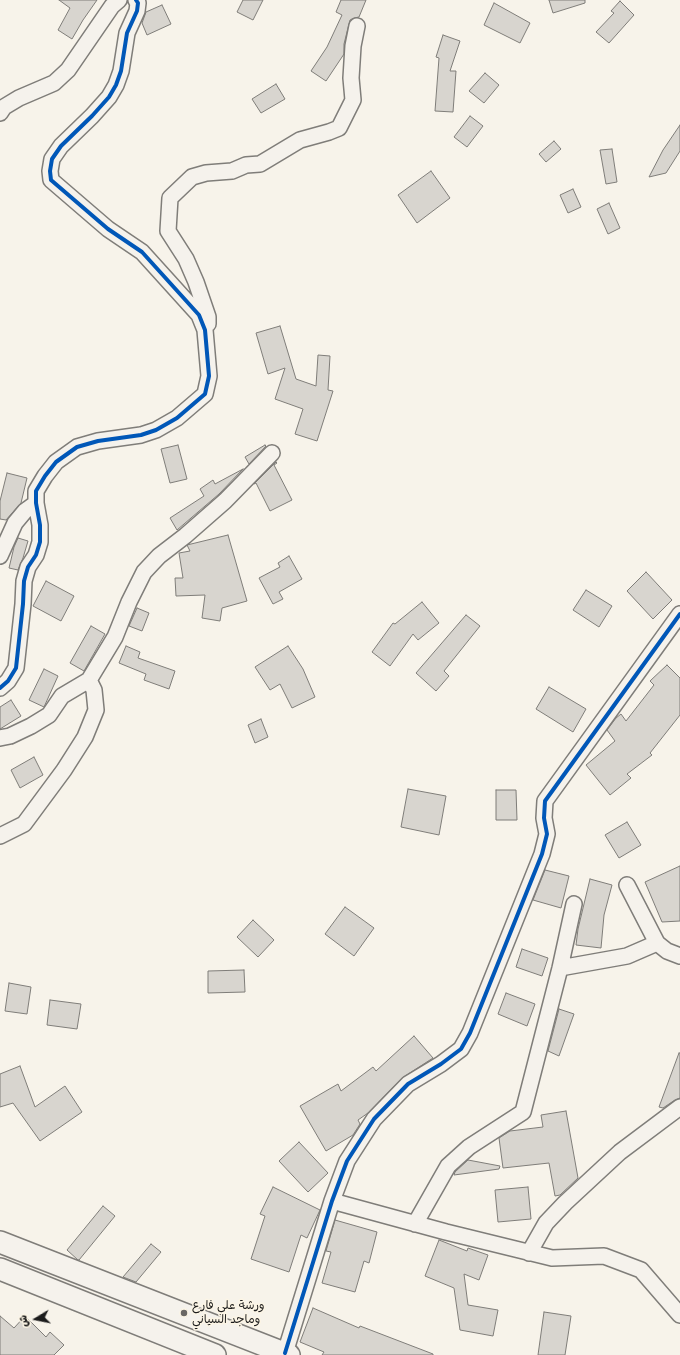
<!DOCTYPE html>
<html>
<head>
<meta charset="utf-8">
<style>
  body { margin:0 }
  #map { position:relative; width:680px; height:1355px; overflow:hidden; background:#f7f3ea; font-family:"Balsamiq Sans","Playpen Sans Arabic",sans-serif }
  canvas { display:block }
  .north { position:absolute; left:16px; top:1299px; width:40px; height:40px; -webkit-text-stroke:3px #fcf5e5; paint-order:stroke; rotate:260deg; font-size:11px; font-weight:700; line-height:16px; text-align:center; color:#1c1c1c }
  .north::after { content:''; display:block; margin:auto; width:14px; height:18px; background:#1c1c1c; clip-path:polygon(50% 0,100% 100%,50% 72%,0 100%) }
</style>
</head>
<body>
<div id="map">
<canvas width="680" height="1355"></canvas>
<div class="north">ش</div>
</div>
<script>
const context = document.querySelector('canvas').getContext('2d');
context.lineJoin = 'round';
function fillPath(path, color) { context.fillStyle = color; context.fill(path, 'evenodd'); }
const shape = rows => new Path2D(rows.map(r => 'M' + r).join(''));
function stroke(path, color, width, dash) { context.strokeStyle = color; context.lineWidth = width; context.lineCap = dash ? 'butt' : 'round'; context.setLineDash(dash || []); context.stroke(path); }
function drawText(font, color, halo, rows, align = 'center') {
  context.font = font + ' "Balsamiq Sans","Playpen Sans Arabic",sans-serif'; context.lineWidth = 3; context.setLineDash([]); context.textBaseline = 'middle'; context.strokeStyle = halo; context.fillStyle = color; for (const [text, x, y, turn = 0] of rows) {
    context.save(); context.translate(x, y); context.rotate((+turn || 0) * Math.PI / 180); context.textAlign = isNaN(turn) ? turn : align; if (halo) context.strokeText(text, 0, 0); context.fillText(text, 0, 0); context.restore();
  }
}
const building = shape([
  [59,0,97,0,83,20,72,39,58,30,70,8,59,0],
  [243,0,263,0,253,20,237,12,243,0],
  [341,0,366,0,359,17,354,18,350,20,344,44,344,54,326,81,311,71,327,47,342,15,336,12,341,0],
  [549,0,585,0,585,3,553,13,549,0],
  [620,1,634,15,609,43,596,32,614,13,611,11,620,1],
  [494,3,530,23,520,43,484,25,494,3],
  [162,5,171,24,147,35,142,23,146,12,162,5],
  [443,35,460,41,450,71,456,71,453,112,435,111,439,58,436,57,443,35],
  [485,73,499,85,484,103,469,91,485,73],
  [276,84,285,99,261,113,252,99,276,84],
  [470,116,483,126,467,147,454,137,470,116],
  [680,125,680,151,666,173,649,177,663,150,680,125],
  [554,141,561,149,546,162,539,154,554,141],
  [612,149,617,182,606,184,600,150,612,149],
  [431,171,450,198,417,223,398,195,431,171],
  [573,189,581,207,568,213,560,195,573,189],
  [609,203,620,228,608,234,597,209,609,203],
  [280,326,296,379,316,386,318,355,330,356,328,390,333,391,317,441,295,434,303,409,275,399,285,368,268,374,256,333,280,326],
  [178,445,187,479,170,483,161,449,178,445],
  [265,445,266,446,249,464,245,457,265,445],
  [276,462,277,463,274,465,292,500,270,511,256,483,254,484,276,462],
  [243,469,219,494,177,530,170,518,204,496,200,489,213,480,215,484,243,469],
  [7,473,27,478,21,503,6,520,0,519,0,501,7,473],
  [228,535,247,601,222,608,220,621,202,618,205,595,176,596,175,578,183,578,179,553,190,551,187,545,228,535],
  [18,538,28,541,23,558,18,570,9,568,14,547,18,538],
  [289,556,302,579,279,592,283,599,273,604,259,578,280,567,278,563,289,556],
  [646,572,672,600,653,619,627,591,646,572],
  [46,581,74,596,61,621,33,606,46,581],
  [586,590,612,606,599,627,573,610,586,590],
  [422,602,439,623,418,640,413,634,390,666,372,652,393,623,395,624,422,602],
  [137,608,149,613,142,631,129,626,137,608],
  [466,615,480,626,444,671,449,676,436,691,416,673,466,615],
  [91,626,105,634,84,671,70,663,91,626],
  [126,646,140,652,138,658,175,671,169,689,144,680,146,674,119,663,126,646],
  [288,646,303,669,315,697,292,708,280,684,270,690,255,667,288,646],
  [667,665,680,678,680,715,650,753,652,755,627,774,631,778,610,795,586,765,615,741,607,730,616,718,621,714,626,721,654,685,650,681,667,665],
  [44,669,58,676,44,707,29,700,44,669],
  [549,687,586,709,573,732,536,709,549,687],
  [11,700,21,716,0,729,0,707,11,700],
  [261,719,268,737,255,743,248,725,261,719],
  [34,757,43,775,20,788,11,770,34,757],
  [408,789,446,796,439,835,401,827,408,789],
  [496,790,516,790,517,820,496,820,496,790],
  [627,822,641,845,619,858,605,835,627,822],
  [680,866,680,921,662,922,645,882,680,866],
  [545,870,569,876,561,908,533,900,545,870],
  [590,879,612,885,604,915,601,948,576,945,578,929,590,879],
  [345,907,374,928,354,956,325,934,345,907],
  [253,920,274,940,258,957,237,937,253,920],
  [522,949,548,958,542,976,516,967,522,949],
  [244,970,245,992,208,993,208,971,244,970],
  [9,983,31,987,27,1014,5,1011,9,983],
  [506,993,535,1004,527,1026,498,1014,506,993],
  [50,1000,81,1004,77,1029,47,1025,50,1000],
  [559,1009,574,1014,559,1056,548,1051,559,1009],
  [414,1036,433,1058,402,1078,368,1113,358,1120,360,1124,353,1135,326,1151,300,1106,338,1084,341,1091,373,1067,376,1071,414,1036],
  [679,1053,680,1053,680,1098,675,1100,663,1108,659,1107,679,1053],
  [20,1066,35,1107,65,1086,82,1112,40,1141,13,1103,0,1107,0,1074,20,1066],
  [566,1111,578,1178,560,1195,555,1196,549,1163,503,1168,499,1138,510,1131,543,1127,541,1115,566,1111],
  [299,1142,328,1173,308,1192,279,1161,299,1142],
  [468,1160,500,1166,499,1169,454,1175,455,1172,468,1160],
  [273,1187,320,1210,307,1238,301,1235,289,1272,251,1259,265,1216,260,1214,273,1187],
  [528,1187,531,1219,498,1222,495,1190,528,1187],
  [103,1206,115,1216,79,1260,78,1260,67,1250,103,1206],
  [335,1220,377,1232,369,1263,364,1261,355,1292,322,1283,331,1252,326,1251,335,1220],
  [439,1240,467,1251,468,1248,488,1255,479,1280,464,1274,468,1305,498,1310,493,1336,460,1330,454,1288,425,1276,439,1240],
  [151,1244,161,1252,136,1282,123,1277,151,1244],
  [313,1308,359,1328,360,1326,433,1354,433,1355,322,1355,324,1352,300,1342,313,1308],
  [544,1312,571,1316,565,1355,538,1355,544,1312],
  [0,1316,14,1328,25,1316,46,1337,50,1332,64,1345,54,1355,0,1355,0,1316]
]);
fillPath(building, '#d8d5cf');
stroke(building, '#7f7d79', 1);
const street = shape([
  [0,113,4,107,19,98,54,83,68,70,112,6,119,0],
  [208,324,208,317,196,282,186,259,168,231,170,198,192,177,206,173,232,171,246,165,260,164,300,140,329,132,339,128,353,100,351,78,353,46,357,26],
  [0,556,15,523,25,511,36,503],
  [0,688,8,681,16,668,23,604,24,581,28,567,36,555,40,542,40,525,36,503,36,491,45,476,56,462,77,447,98,441,141,435,156,430,177,418,205,394,209,376,205,330,199,315,142,252,108,229,51,180,50,171,52,159,61,146,92,116,109,97,116,85,121,71,127,33,137,11,138,3,136,0],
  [0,738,10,736,31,726,49,715,62,696,89,680,115,637,129,602,144,572,159,556,185,536,225,501,272,453],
  [0,836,24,824,64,770,85,737,96,710,94,690,89,680],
  [627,885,657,943,667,951,680,956],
  [560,968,627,956,657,943],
  [332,1201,446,1232,552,1258,604,1256,641,1270,680,1315],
  [415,1224,448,1166,469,1147,523,1112,560,968,574,904],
  [529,1253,546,1223,565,1203,620,1152,680,1107],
  [285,1353,332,1201,347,1161,374,1119,408,1084,441,1064,461,1049,470,1033,542,854,547,834,544,818,545,801,680,614]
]);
const secondary = shape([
  [0,1242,289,1355],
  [0,1269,215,1355]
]);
stroke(street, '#7f7d79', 18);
stroke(secondary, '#7f7d79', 24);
stroke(street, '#f5f2ec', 15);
stroke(secondary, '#f5f2ec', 21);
stroke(shape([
  [0,688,8,681,16,668,23,604,24,581,28,567,36,555,40,542,40,525,36,503,36,491,45,476,56,462,77,447,98,441,141,435,156,430,177,418,205,394,209,376,205,330,199,315,142,252,108,229,51,180,50,171,52,159,61,146,92,116,109,97,116,85,121,71,127,33,137,11,138,3,136,0],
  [285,1353,332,1201,347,1161,374,1119,408,1084,441,1064,461,1049,470,1033,542,854,547,834,544,818,545,801,680,614]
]), '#0057b8', 4);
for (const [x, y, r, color] of [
  [184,1313,4,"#696764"]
]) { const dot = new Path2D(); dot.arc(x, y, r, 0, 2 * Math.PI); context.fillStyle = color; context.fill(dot); stroke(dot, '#fcf5e5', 1.5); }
drawText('12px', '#1c1c1c', '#fcf5e5', [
  ["ورشة علي فارع",192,1306],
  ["وماجد السياني",192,1320]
], 'left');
</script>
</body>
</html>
